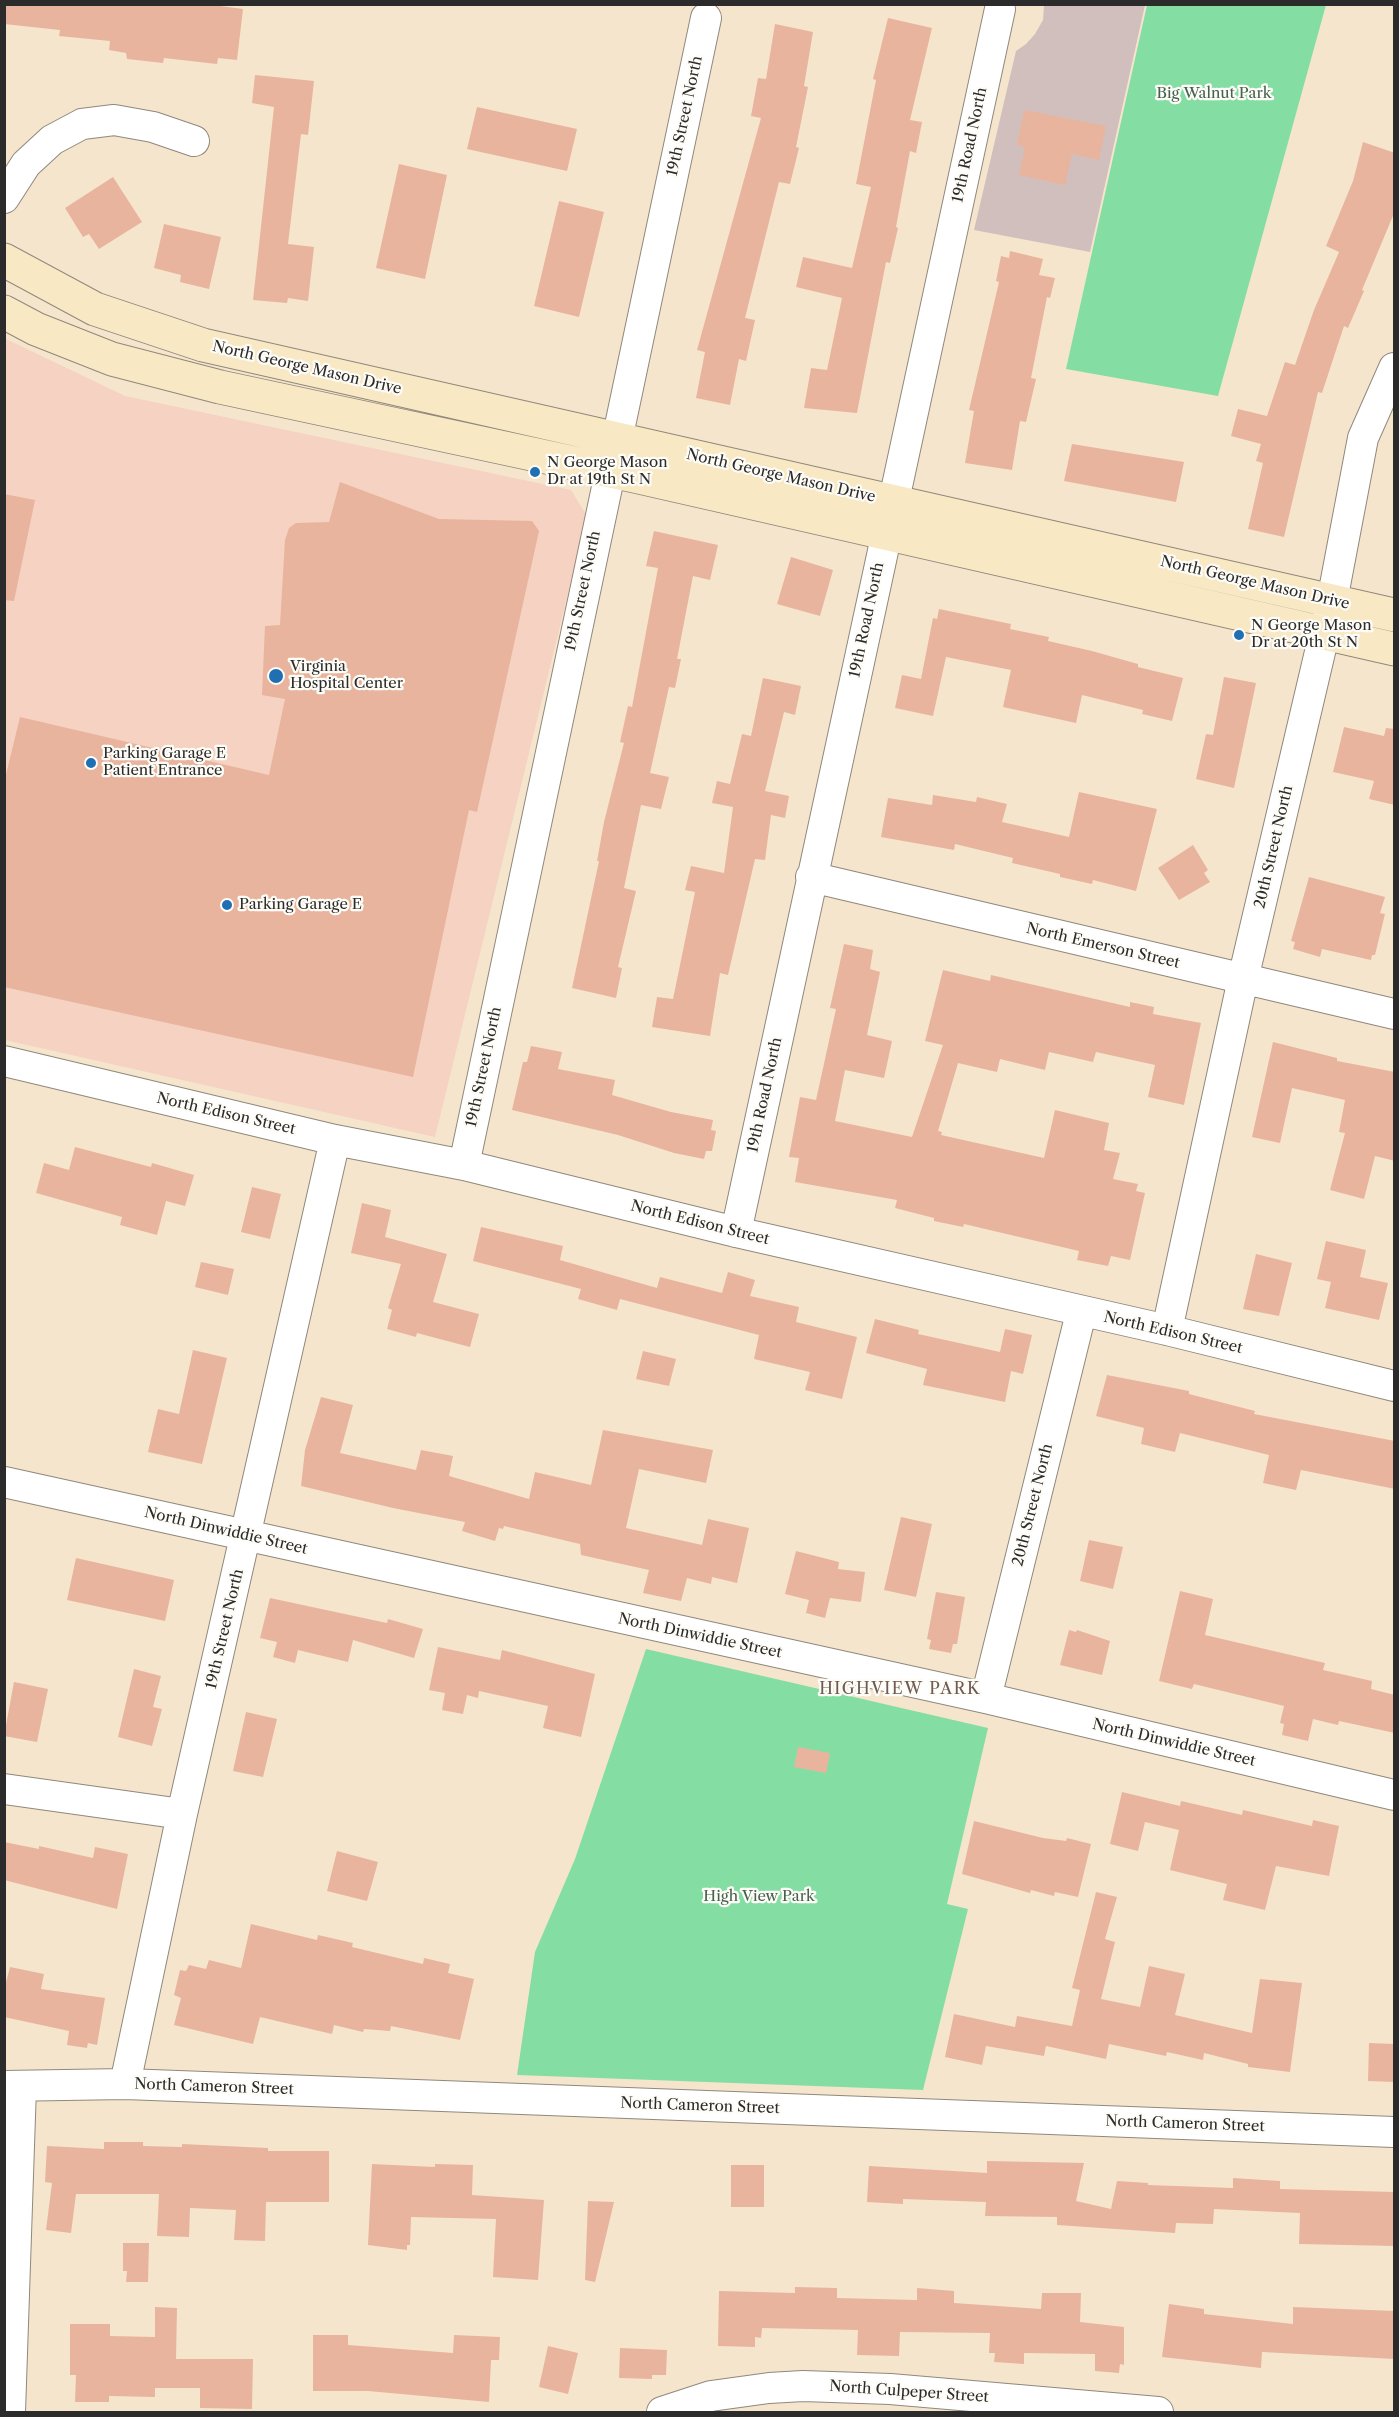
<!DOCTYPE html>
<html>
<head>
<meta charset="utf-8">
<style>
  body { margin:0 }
  #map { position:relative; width:1399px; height:2417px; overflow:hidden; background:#f5e5cd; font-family:"Libre Caslon Text",serif }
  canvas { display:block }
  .frame { position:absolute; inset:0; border:6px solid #2b2b2b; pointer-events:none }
</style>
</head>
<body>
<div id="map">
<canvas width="1399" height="2417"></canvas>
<div class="frame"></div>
</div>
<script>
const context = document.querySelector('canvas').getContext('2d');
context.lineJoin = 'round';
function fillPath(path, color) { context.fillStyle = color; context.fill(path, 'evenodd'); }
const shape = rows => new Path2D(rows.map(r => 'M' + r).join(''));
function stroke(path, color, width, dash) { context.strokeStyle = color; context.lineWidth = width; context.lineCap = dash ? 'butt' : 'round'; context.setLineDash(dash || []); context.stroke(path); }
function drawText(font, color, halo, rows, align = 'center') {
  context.font = font + ' "Libre Caslon Text",serif'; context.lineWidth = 4.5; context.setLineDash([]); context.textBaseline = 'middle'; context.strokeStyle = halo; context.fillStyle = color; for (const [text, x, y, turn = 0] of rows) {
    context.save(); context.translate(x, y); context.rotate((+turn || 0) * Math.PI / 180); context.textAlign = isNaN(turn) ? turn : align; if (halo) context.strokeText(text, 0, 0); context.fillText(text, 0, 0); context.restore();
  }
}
fillPath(shape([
  [4,338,125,396,571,490,587,516,435,1137,5,1040]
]), '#f5d2c2');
fillPath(shape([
  [1044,5,1145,5,1090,252,974,230,1016,51,1026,44,1035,34,1043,20]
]), '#d1bfbd');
fillPath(shape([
  [1147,5,1326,5,1218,396,1066,369],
  [646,1649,988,1728,947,1904,968,1909,923,2090,517,2075,535,1952,575,1859]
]), '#84dea4');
fillPath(shape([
  [4,4,205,4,243,9,237,60,218,58,217,64,164,58,163,63,127,59,126,53,109,50,110,41,59,36,60,30,4,24],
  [888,18,932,28,910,120,922,122,916,153,910,151,896,227,898,228,890,263,886,262,857,413,804,408,811,368,827,370,842,298,796,287,803,257,852,268,871,187,856,184,876,80,873,79],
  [775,24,813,32,804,86,808,87,796,147,799,148,790,184,779,182,745,318,755,320,746,361,739,359,730,405,696,398,705,352,697,350,761,118,751,116,758,78,766,79],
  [255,75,314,81,308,135,301,134,288,244,314,247,308,301,288,298,287,303,253,300,274,107,252,103],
  [477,107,577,129,567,171,467,149],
  [1024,110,1106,126,1099,160,1072,154,1065,185,1019,175,1025,147,1017,145],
  [1363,142,1395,153,1395,211,1362,290,1364,291,1348,328,1344,326,1322,393,1318,392,1284,537,1248,529,1263,463,1256,461,1261,444,1231,436,1238,409,1267,416,1285,362,1295,365,1314,310,1339,252,1326,246,1353,181],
  [399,164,447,175,425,279,376,268],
  [113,177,142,222,99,249,89,234,83,237,65,208],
  [559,201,604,212,579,317,534,306],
  [164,224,221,237,209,289,180,282,181,275,154,268],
  [1010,251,1043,259,1039,275,1055,278,1050,298,1047,297,1031,378,1036,379,1026,422,1020,421,1012,470,965,463,974,411,969,410,999,282,996,281,1001,256,1009,258],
  [1072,444,1184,462,1176,502,1064,481],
  [340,482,439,519,532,521,539,531,477,812,469,810,413,1077,4,987,4,783,20,717,269,775,285,699,262,695,265,626,280,625,285,540,289,528,296,523,329,522],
  [4,494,35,500,14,601,4,600],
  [654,531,718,545,710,580,693,576,677,659,681,659,675,688,669,687,650,773,669,777,661,809,641,805,624,888,636,891,618,967,622,968,616,998,572,988,599,861,597,861,604,822,624,743,620,742,628,706,632,707,658,568,646,566],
  [791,557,833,570,820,616,777,604],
  [939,609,1011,624,1010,629,1049,637,1048,641,1092,651,1138,664,1138,667,1183,678,1172,721,1142,714,1143,710,1082,695,1076,723,1003,707,1011,670,946,657,933,716,895,708,902,675,921,679,933,618,937,619],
  [1224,677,1256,683,1234,788,1196,779,1206,734,1213,735],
  [763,678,801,686,795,715,784,712,765,791,789,796,785,818,771,815,765,860,755,859,728,975,720,973,710,1036,652,1027,657,997,673,999,695,892,685,890,691,866,724,873,733,807,712,803,717,781,730,784,742,734,751,736],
  [1344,727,1384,736,1386,728,1395,729,1395,805,1369,799,1374,781,1333,772],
  [1079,792,1157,809,1136,891,1093,880,1092,884,1060,877,1060,874,1012,863,1013,858,955,844,954,850,881,837,888,798,932,805,933,795,976,802,977,797,1007,804,1002,822,1069,837],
  [1193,845,1208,870,1204,873,1210,882,1179,900,1158,868],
  [1309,877,1385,897,1380,913,1385,914,1375,955,1372,955,1371,960,1322,949,1320,957,1293,949,1295,942,1291,941],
  [844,944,873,950,870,969,880,972,867,1035,892,1041,884,1078,845,1070,835,1121,912,1137,943,1045,925,1041,943,970,990,981,991,975,1130,1007,1130,1002,1154,1007,1153,1014,1201,1023,1184,1105,1148,1097,1155,1065,1096,1052,1093,1062,1049,1052,1045,1070,1000,1059,997,1072,958,1063,938,1131,942,1132,941,1135,1044,1158,1055,1110,1109,1123,1104,1150,1120,1153,1113,1179,1138,1184,1136,1191,1145,1193,1130,1260,1111,1256,1108,1266,1077,1260,1079,1251,964,1224,963,1227,934,1221,934,1218,895,1208,897,1200,795,1182,799,1158,789,1157,800,1097,816,1100,836,1009,830,1008],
  [1273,1042,1337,1058,1337,1061,1395,1072,1395,1161,1375,1156,1364,1199,1330,1190,1345,1133,1339,1132,1345,1100,1292,1088,1280,1143,1252,1137],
  [531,1046,562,1052,558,1069,615,1080,612,1095,671,1112,713,1120,711,1130,716,1131,712,1151,706,1151,704,1159,674,1153,618,1135,512,1110,523,1062,527,1062],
  [75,1147,151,1167,152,1163,194,1175,185,1206,166,1201,157,1235,120,1225,122,1217,36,1193,44,1163,69,1170],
  [252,1187,281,1194,270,1239,241,1232],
  [362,1203,391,1210,385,1237,447,1254,433,1302,479,1314,470,1347,417,1333,416,1337,387,1329,392,1310,388,1308,401,1264,351,1253],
  [481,1227,563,1246,560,1260,657,1288,660,1277,722,1293,728,1272,755,1280,750,1296,799,1307,796,1322,857,1337,842,1399,805,1390,810,1372,754,1359,759,1335,620,1299,617,1310,578,1299,581,1289,473,1261],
  [1326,1241,1366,1250,1360,1277,1388,1283,1379,1320,1325,1308,1331,1282,1317,1279],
  [1256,1254,1292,1263,1279,1316,1243,1309],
  [201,1262,234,1269,228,1295,195,1287],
  [875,1319,919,1330,918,1334,1000,1352,1005,1329,1032,1335,1023,1374,1011,1371,1005,1402,923,1385,927,1369,866,1353],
  [193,1350,227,1358,202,1464,148,1452,158,1409,179,1414],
  [643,1351,676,1359,669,1386,636,1379],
  [1107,1375,1189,1391,1189,1394,1255,1411,1254,1414,1395,1441,1395,1489,1301,1470,1296,1490,1263,1483,1269,1455,1180,1433,1175,1452,1141,1444,1144,1428,1096,1416],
  [321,1397,353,1405,340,1453,416,1470,421,1450,453,1456,449,1476,529,1499,535,1472,591,1485,603,1430,713,1450,706,1483,639,1469,626,1528,702,1545,708,1519,749,1528,737,1583,712,1577,711,1584,687,1578,681,1601,643,1593,649,1570,581,1555,580,1544,504,1526,503,1529,499,1528,495,1541,462,1531,465,1522,393,1508,301,1486,305,1450],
  [901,1517,932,1524,916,1597,884,1590],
  [1089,1540,1123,1547,1113,1589,1080,1581],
  [796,1551,839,1562,838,1569,865,1572,861,1602,830,1598,825,1618,806,1613,809,1600,785,1594],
  [76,1558,174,1580,165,1621,67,1600],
  [1180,1591,1213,1599,1205,1635,1325,1663,1323,1670,1372,1681,1371,1689,1395,1695,1395,1733,1339,1721,1338,1725,1313,1719,1308,1741,1282,1735,1284,1724,1280,1723,1284,1706,1194,1684,1192,1689,1159,1681],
  [936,1592,965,1597,957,1644,953,1644,951,1653,929,1649,931,1640,927,1639],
  [270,1598,387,1623,388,1619,423,1629,414,1658,353,1640,348,1662,298,1650,295,1663,273,1657,277,1642,260,1638],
  [1069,1630,1076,1632,1077,1630,1110,1641,1102,1675,1060,1665],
  [438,1647,500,1660,502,1650,595,1674,581,1737,543,1728,548,1706,479,1691,478,1698,467,1695,463,1714,442,1710,445,1693,429,1690],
  [134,1669,161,1676,153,1707,162,1709,152,1746,118,1737],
  [14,1682,48,1689,37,1742,4,1736],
  [246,1712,277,1719,263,1777,233,1771],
  [798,1747,830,1753,826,1773,794,1767],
  [1122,1792,1180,1806,1181,1801,1242,1815,1243,1810,1312,1826,1313,1820,1339,1826,1329,1876,1276,1866,1265,1910,1223,1900,1227,1884,1170,1870,1179,1830,1145,1822,1138,1851,1110,1844],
  [974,1821,1043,1838,1066,1841,1067,1838,1091,1844,1078,1897,1055,1892,1054,1896,1031,1890,1030,1893,962,1874],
  [4,1842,39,1849,39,1846,93,1858,95,1847,128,1854,117,1909,4,1880],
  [337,1851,378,1862,367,1901,327,1891],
  [1096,1892,1117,1897,1105,1939,1115,1942,1101,1999,1140,2007,1149,1966,1185,1974,1175,2015,1252,2033,1260,1979,1302,1983,1290,2072,1248,2067,1248,2064,1204,2053,1203,2060,1167,2052,1166,2056,1109,2044,1106,2059,1046,2046,1044,2056,986,2046,982,2065,945,2057,954,2014,1015,2027,1017,2016,1072,2026,1080,1990,1072,1988],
  [251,1924,317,1940,318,1935,353,1943,352,1947,423,1964,424,1958,450,1964,448,1973,474,1979,460,2040,391,2026,390,2031,364,2029,363,2032,334,2025,332,2034,260,2017,253,2044,174,2025,181,1998,174,1995,180,1970,186,1971,189,1965,206,1969,209,1960,241,1968],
  [10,1967,44,1974,41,1989,105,1998,97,2045,88,2043,87,2048,67,2045,69,2031,4,2017,4,1990],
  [1369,2043,1395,2044,1394,2082,1368,2081],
  [104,2142,143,2142,143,2146,182,2147,182,2144,268,2148,268,2151,329,2151,329,2202,266,2202,265,2241,234,2240,236,2210,190,2208,189,2237,157,2236,159,2194,76,2194,71,2233,46,2230,52,2183,45,2182,47,2146,104,2149],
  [987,2161,1084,2163,1076,2201,1111,2209,1117,2181,1148,2183,1148,2185,1233,2188,1233,2178,1280,2181,1280,2189,1395,2192,1395,2246,1299,2244,1300,2213,1214,2209,1213,2224,1176,2223,1175,2233,1057,2225,1057,2217,985,2216,986,2202,903,2199,903,2204,867,2202,869,2166,987,2173],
  [372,2164,435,2167,435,2164,473,2165,472,2195,544,2200,538,2280,493,2277,496,2219,411,2217,410,2245,407,2245,407,2250,368,2245],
  [731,2165,764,2165,764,2207,731,2207],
  [588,2201,614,2202,595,2282,585,2280],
  [123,2243,149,2243,148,2282,126,2282,127,2271,123,2271],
  [795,2287,837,2288,837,2298,917,2300,917,2288,954,2291,954,2303,1041,2309,1042,2293,1081,2293,1080,2322,1124,2327,1124,2365,1120,2364,1119,2373,1095,2371,1095,2354,1024,2353,1024,2364,994,2362,995,2353,989,2353,990,2333,900,2332,899,2356,857,2355,858,2330,762,2328,761,2338,755,2337,755,2347,718,2346,719,2291,795,2293],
  [1169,2304,1204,2309,1204,2314,1293,2324,1293,2307,1395,2311,1395,2359,1262,2352,1261,2368,1162,2357],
  [155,2307,177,2308,176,2359,253,2359,252,2409,200,2408,200,2388,155,2388,155,2397,109,2396,109,2402,75,2402,76,2375,70,2375,70,2324,110,2324,110,2336,155,2337],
  [313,2335,348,2335,348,2345,453,2353,454,2335,500,2337,499,2360,491,2360,489,2402,368,2391,313,2391],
  [548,2346,578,2353,568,2394,539,2387],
  [620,2348,667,2350,666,2375,652,2375,652,2379,619,2378]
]), '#e9b49d');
const street = shape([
  [4,198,26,164,52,140,82,124,114,120,153,127,194,141],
  [811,877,1394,1014],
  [4,1061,335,1140,464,1165,736,1232,1167,1330,1394,1386],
  [464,1165,706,18],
  [736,1232,1000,9],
  [1167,1330,1243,979,1332,601,1363,438,1394,368],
  [4,1482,986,1698,1394,1795],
  [986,1698,1081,1313],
  [4,1789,182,1814],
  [125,2084,182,1814,335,1140],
  [4,2086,125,2084,1394,2132],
  [10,2412,21,2087],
  [662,2412,711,2396,769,2388,803,2386,890,2389,1158,2412]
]);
const secondary = shape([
  [4,260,95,309,203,345,1394,615],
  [4,312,36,329,112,359,220,387,639,477,1394,649]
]);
stroke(street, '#90887c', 32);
stroke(secondary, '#90887c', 35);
stroke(street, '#fff', 30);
stroke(secondary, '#f8e8c3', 33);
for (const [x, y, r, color] of [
  [535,472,6,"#1f6fb2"],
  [1239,635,6,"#1f6fb2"],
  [276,676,8,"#1f6fb2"],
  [91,763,6,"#1f6fb2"],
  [227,905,6,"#1f6fb2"]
]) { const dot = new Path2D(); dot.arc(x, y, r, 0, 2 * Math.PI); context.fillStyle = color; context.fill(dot); stroke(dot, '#fdfcf7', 2); }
drawText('15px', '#46614f', '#fdfcf7', [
  ["Big Walnut Park",1214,94],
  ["High View Park",759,1897]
]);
drawText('15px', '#2b2b2b', '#fdfcf7', [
  ["19th Street North",685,116,-78],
  ["19th Road North",970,145,-78],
  ["North George Mason Drive",307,368,13],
  ["North George Mason Drive",781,476,13],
  ["North George Mason Drive",1255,583,13],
  ["19th Street North",583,591,-78],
  ["19th Road North",867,620,-78],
  ["20th Street North",1274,847,-77],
  ["North Emerson Street",1103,946,13],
  ["19th Street North",484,1067,-78],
  ["19th Road North",765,1095,-78],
  ["North Edison Street",226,1114,13],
  ["North Edison Street",700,1223,14],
  ["North Edison Street",1173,1333,13],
  ["20th Street North",1033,1505,-76],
  ["North Dinwiddie Street",226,1531,13],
  ["19th Street North",225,1629,-77],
  ["North Dinwiddie Street",700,1636,12],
  ["North Dinwiddie Street",1174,1743,13],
  ["North Cameron Street",214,2087,2],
  ["North Cameron Street",700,2106,2],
  ["North Cameron Street",1185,2124,2],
  ["North Culpeper Street",909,2392,4]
]);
drawText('15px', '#2b2b2b', '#fdfcf7', [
  ["N George Mason",547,463],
  ["Dr at 19th St N",547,480],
  ["N George Mason",1251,626],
  ["Dr at 20th St N",1251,643],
  ["Virginia",290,667],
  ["Hospital Center",290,684],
  ["Parking Garage E",103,754],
  ["Patient Entrance",103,771],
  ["Parking Garage E",239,905]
], 'left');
context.letterSpacing = '1.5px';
drawText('16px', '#6e5b53', '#fdfcf7', [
  ["HIGHVIEW PARK",900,1689]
]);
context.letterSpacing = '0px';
</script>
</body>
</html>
